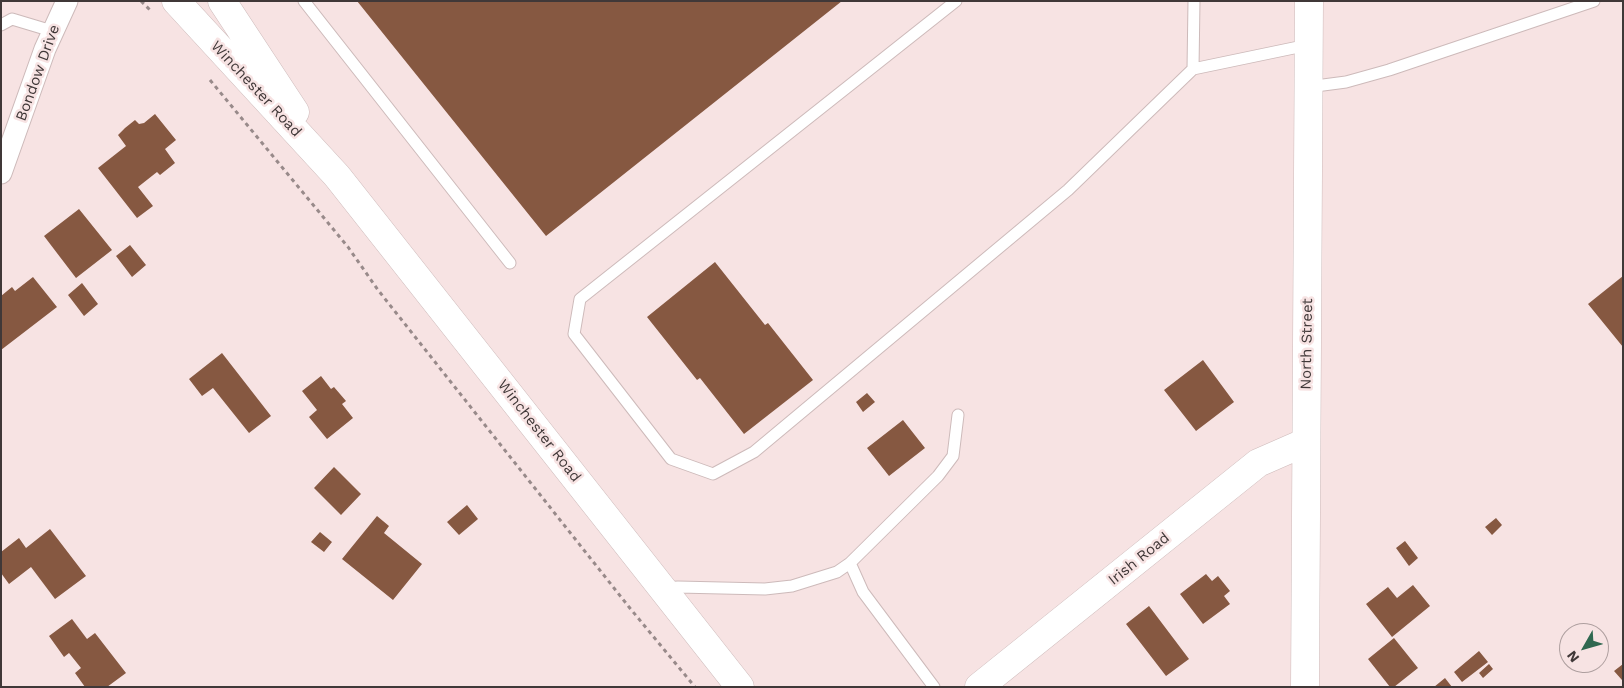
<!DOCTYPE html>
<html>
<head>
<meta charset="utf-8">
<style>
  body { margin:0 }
  #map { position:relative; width:1624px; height:688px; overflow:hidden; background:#f7e3e3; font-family:"Work Sans",sans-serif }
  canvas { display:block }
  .frame { position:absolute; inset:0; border:2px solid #403838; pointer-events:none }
  .north { position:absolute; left:1559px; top:623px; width:50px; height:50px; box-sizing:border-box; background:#f7e3e3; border:1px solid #ae9f9f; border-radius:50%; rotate:232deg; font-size:14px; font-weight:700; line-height:20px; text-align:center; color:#403838 }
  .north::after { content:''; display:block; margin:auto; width:18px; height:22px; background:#306850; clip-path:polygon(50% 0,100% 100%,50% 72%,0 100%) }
</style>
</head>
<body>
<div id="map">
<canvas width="1624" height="688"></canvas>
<div class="frame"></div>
<div class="north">N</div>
</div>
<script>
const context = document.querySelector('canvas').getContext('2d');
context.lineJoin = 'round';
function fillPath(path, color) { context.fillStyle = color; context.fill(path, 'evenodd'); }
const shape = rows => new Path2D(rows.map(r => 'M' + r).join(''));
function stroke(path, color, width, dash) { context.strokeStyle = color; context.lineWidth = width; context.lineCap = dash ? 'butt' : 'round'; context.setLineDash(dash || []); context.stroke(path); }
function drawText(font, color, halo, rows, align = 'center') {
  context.font = font + ' "Work Sans",sans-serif'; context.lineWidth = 5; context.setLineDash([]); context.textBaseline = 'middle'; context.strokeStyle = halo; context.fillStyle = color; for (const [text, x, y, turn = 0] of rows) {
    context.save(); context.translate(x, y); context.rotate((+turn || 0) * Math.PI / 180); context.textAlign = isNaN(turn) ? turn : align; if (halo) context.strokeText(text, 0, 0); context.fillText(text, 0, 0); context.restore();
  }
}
fillPath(shape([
  [357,1,842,1,546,236],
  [155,114,176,140,165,149,175,163,160,175,157,172,138,187,153,206,137,218,98,168,126,146,118,135,125,128,135,120,139,124,144,123],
  [79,209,112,250,76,278,44,236],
  [130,245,146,265,132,277,116,256],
  [715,262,765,325,768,323,813,380,744,434,700,378,697,380,647,317],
  [1623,276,1623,347,1588,304],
  [33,277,57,307,1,350,1,296,12,287,15,291],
  [82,283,98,304,84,316,68,295],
  [222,353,271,416,249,433,213,388,202,396,189,379],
  [1203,360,1234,402,1196,431,1164,390],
  [321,376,331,389,334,387,346,401,342,404,353,418,327,439,309,417,317,410,302,391],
  [867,393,875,402,863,412,856,402],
  [903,420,925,448,889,476,867,448],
  [334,467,361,494,341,515,314,488],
  [467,505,478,519,459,535,447,522],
  [377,516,389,526,384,533,422,564,393,600,342,559],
  [1496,518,1502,525,1492,535,1485,527],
  [50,529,86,576,55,599,31,567,9,584,1,573,1,552,19,538,26,548],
  [320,532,332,542,324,552,311,542],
  [1405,541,1418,558,1409,566,1396,548],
  [1206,574,1212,581,1218,576,1230,591,1224,596,1230,604,1203,624,1180,594],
  [1413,585,1430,606,1392,637,1366,604,1388,587,1397,598],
  [1149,606,1189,659,1166,676,1126,624],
  [72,619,87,639,95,633,126,673,107,687,85,687,75,673,81,668,69,653,64,657,49,636],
  [1394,638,1418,668,1394,687,1390,687,1368,659],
  [1479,651,1488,662,1462,682,1454,672],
  [1489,664,1493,669,1483,678,1479,673],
  [1623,664,1623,679,1622,680,1614,671],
  [1445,678,1452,687,1434,687]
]), '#865841');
const lane = shape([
  [304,1,510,263],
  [956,1,580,299,574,334,671,459,713,474,754,452,1068,190,1193,69,1308,45],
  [1,25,12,19,52,31],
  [1193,69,1194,1],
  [1308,87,1346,82,1389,70,1594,1],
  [850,563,938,476,953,456,958,415],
  [664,588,678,587,765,589,792,586,837,572,850,563,863,592,934,687]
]);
const street = shape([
  [1,173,45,49,67,1]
]);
const secondary = shape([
  [176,1,337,176,740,687],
  [222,1,295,112],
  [979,687,1258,463,1306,442],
  [1305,687,1309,1]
]);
stroke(lane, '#cdbaba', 13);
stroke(street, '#cdbaba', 23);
stroke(secondary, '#cdbaba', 29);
stroke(shape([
  [141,1,151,11],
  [210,80,348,247,378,290,629,607,695,687]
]), '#988a8a', 3, [4, 4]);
stroke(lane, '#fff', 11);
stroke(street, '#fff', 21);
stroke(secondary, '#fff', 28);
drawText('15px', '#403838', '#f7e3e3', [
  ["Bondow Drive",38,73,-70],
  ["Winchester Road",256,89,47],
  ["North Street",1307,344,-89],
  ["Winchester Road",539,431,52],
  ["Irish Road",1139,559,-39]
]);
</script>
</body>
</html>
